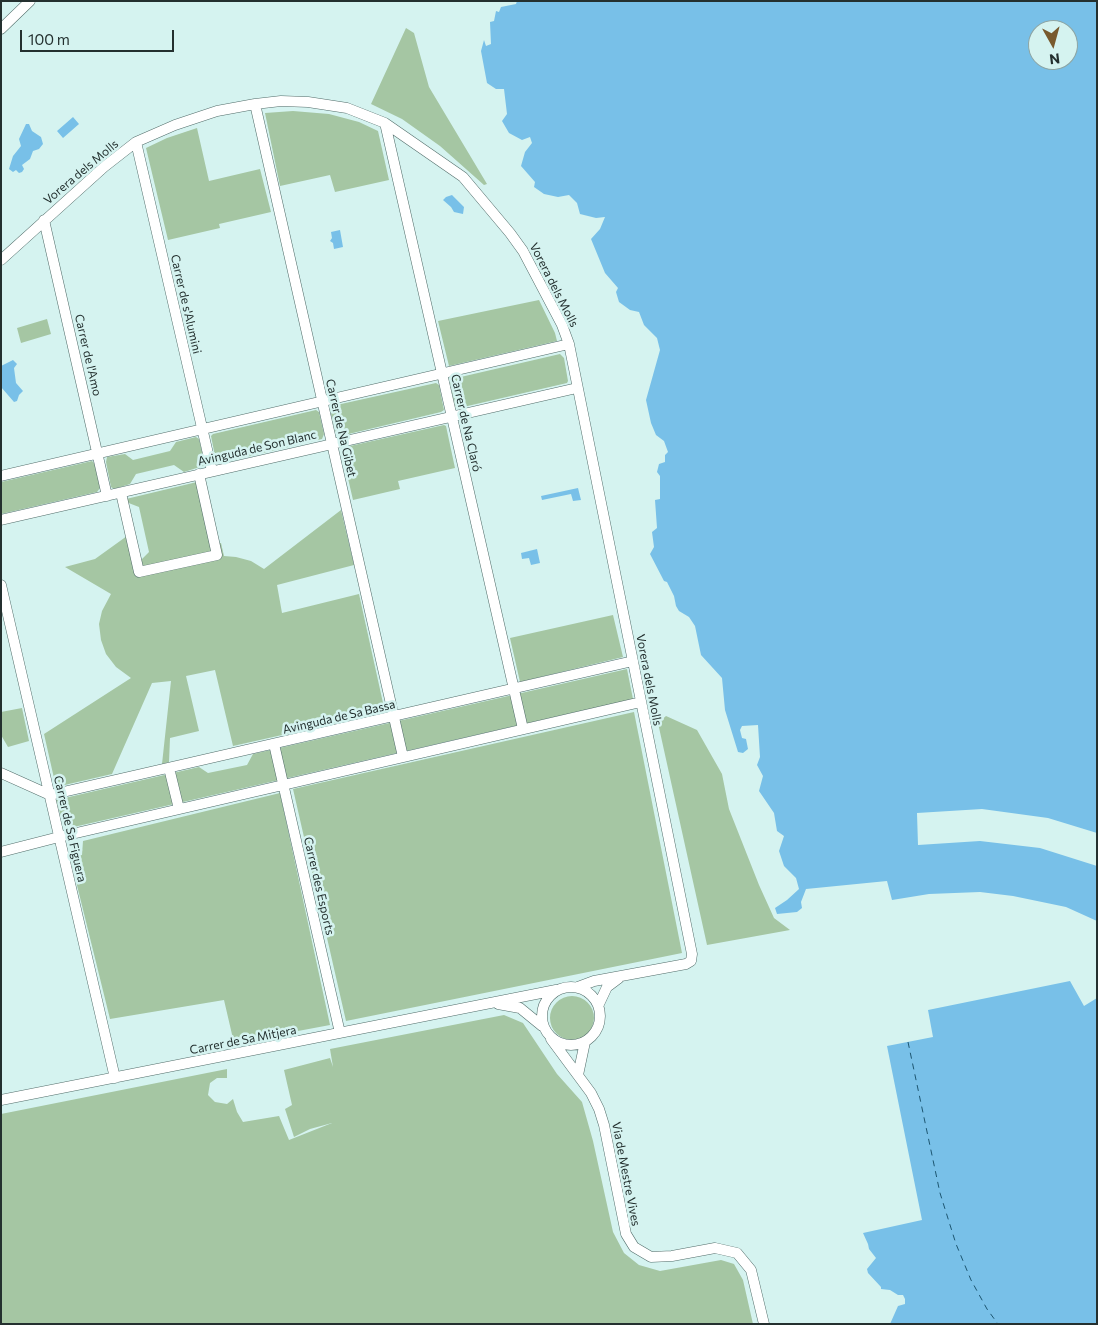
<!DOCTYPE html>
<html>
<head>
<meta charset="utf-8">
<style>
  body { margin:0 }
  #map { position:relative; width:1098px; height:1325px; overflow:hidden; background:#d5f3f0; font-family:Commissioner,sans-serif }
  canvas { display:block }
  .frame { position:absolute; inset:0; border:2px solid #24302f; pointer-events:none }
  .north { position:absolute; left:1028px; top:20px; width:50px; height:50px; box-sizing:border-box; background:#d5f3f0; border:1px solid #8ea5a3; border-radius:50%; rotate:173deg; font-size:14px; font-weight:700; line-height:20px; text-align:center; color:#24302f }
  .north::after { content:''; display:block; margin:auto; width:18px; height:22px; background:#785a2e; clip-path:polygon(50% 0,100% 100%,50% 72%,0 100%) }
  .scale { position:absolute; left:20px; top:30px; width:154px; height:22px; box-sizing:border-box; border:2px solid #24302f; border-top:0; padding-left:6px; font-size:15px; line-height:18px; white-space:nowrap; color:#24302f; -webkit-text-stroke:4px #d5f3f0; paint-order:stroke }
</style>
</head>
<body>
<div id="map">
<canvas width="1098" height="1325"></canvas>
<div class="frame"></div>
<div class="north">N</div>
<div class="scale">100 m</div>
</div>
<script>
const context = document.querySelector('canvas').getContext('2d');
context.lineJoin = 'round';
function fillPath(path, color) { context.fillStyle = color; context.fill(path, 'evenodd'); }
const shape = rows => new Path2D(rows.map(r => 'M' + r).join(''));
function stroke(path, color, width, dash) { context.strokeStyle = color; context.lineWidth = width; context.lineCap = dash ? 'butt' : 'round'; context.setLineDash(dash || []); context.stroke(path); }
function drawText(font, color, halo, rows, align = 'center') {
  context.font = font + ' Commissioner,sans-serif'; context.lineWidth = 5; context.setLineDash([]); context.textBaseline = 'middle'; context.strokeStyle = halo; context.fillStyle = color; for (const [text, x, y, turn = 0] of rows) {
    context.save(); context.translate(x, y); context.rotate((+turn || 0) * Math.PI / 180); context.textAlign = isNaN(turn) ? turn : align; if (halo) context.strokeText(text, 0, 0); context.fillText(text, 0, 0); context.restore();
  }
}
fillPath(shape([
  [406,28,414,33,429,87,487,184,484,185,440,146,402,119,371,104],
  [293,111,329,114,359,122,378,131,389,180,335,192,330,175,280,186,265,113],
  [197,128,209,181,260,169,271,212,219,224,220,228,168,240,146,148,167,138],
  [539,300,555,333,557,341,449,366,438,321],
  [47,319,51,334,21,343,17,328],
  [560,354,564,358,568,381,567,383,459,408,455,406,450,382,452,379],
  [436,383,439,385,444,410,441,412,340,436,336,433,330,410,332,406],
  [316,410,319,412,324,434,322,439,220,463,216,461,211,436,213,434],
  [444,425,446,426,455,468,398,481,400,489,353,500,341,448],
  [196,437,199,439,205,464,203,466,184,472,174,465,136,474,130,484,114,489,111,487,106,462,107,457,125,454,133,460,170,451,176,442],
  [92,461,95,464,100,488,97,492,1,514,1,482],
  [197,482,211,543,221,543,224,556,236,557,251,561,264,569,341,510,354,565,277,585,282,613,359,594,385,712,233,746,215,670,186,676,199,731,170,738,169,762,162,764,171,681,152,683,112,774,56,787,44,734,131,678,116,667,106,654,101,640,99,624,102,611,111,594,65,567,95,559,127,536,140,561,149,552,139,507,126,502,126,499],
  [613,615,623,657,520,682,510,638],
  [627,669,633,699,65,829,56,800,199,767,208,773,247,765,253,754],
  [22,708,29,741,8,747,1,735,1,712],
  [634,712,682,953,346,1021,293,789],
  [666,716,697,730,722,774,729,809,759,885,774,918,790,930,707,945,658,723],
  [280,793,330,1025,234,1043,224,1000,110,1019,70,857,82,855,83,841],
  '550 1018a22 22 0 1 1 44 0a22 22 0 1 1-44 0Z',
  [504,1015,523,1023,557,1074,582,1102,593,1141,613,1232,624,1253,639,1265,660,1271,721,1260,734,1264,743,1280,753,1324,1,1324,1,1114,227,1069,227,1078,217,1078,210,1083,208,1095,215,1102,227,1104,233,1099,237,1112,243,1122,279,1116,289,1140,332,1123,310,1129,294,1137,285,1109,292,1105,284,1070,330,1058,333,1067,330,1049]
]), '#a5c6a3');
fillPath(shape([
  [517,1,1097,1,1097,921,1066,907,1013,896,980,892,929,894,892,900,887,881,806,889,801,902,802,908,797,912,777,914,775,908,787,900,799,889,796,878,784,866,779,851,784,836,777,831,774,813,759,791,763,776,757,765,760,757,758,725,742,726,740,730,742,738,746,739,748,749,743,753,738,752,725,710,722,678,701,655,695,626,689,617,679,611,676,606,674,596,667,582,664,581,650,554,654,547,652,532,657,528,655,500,660,499,660,476,657,472,659,464,665,462,665,455,668,452,664,441,656,435,651,423,646,400,660,350,657,338,644,325,639,312,630,310,619,302,616,292,618,288,605,273,591,239,600,229,605,217,596,218,580,214,577,203,569,195,558,197,544,194,534,187,535,182,521,166,525,152,532,143,530,137,522,140,509,133,502,121,507,114,504,89,496,89,487,83,481,51,484,40,486,46,491,44,490,22,494,21,496,11,499,12,501,7,516,4],
  [1038,30,1068,30,1068,60,1038,60],
  [73,117,79,124,63,138,57,131],
  [26,124,29,124,32,131,41,137,43,144,39,149,33,151,30,159,22,165,24,169,22,172,19,173,16,170,13,172,9,169,13,156,21,146,19,139],
  [452,195,464,207,463,214,454,212,451,207,443,200,446,197],
  [340,230,343,247,334,249,333,243,330,241,332,238,331,232],
  [13,360,17,364,14,368,16,383,23,391,19,395,17,401,14,402,1,387,1,366],
  [578,488,581,500,573,501,571,494,542,500,541,496],
  [537,549,540,563,531,565,529,558,522,559,521,553],
  [1070,981,1084,1006,1097,998,1097,1324,890,1324,898,1306,905,1304,905,1299,903,1295,898,1295,890,1290,881,1289,881,1287,868,1273,867,1269,876,1258,869,1249,868,1244,863,1233,922,1220,887,1046,933,1037,928,1010]
]), '#78c0e8');
fillPath(shape([
  [982,809,1048,818,1097,833,1097,866,1040,848,980,841,918,845,917,813]
]), '#d5f3f0');
stroke(shape([
  [908,1042,940,1193,956,1244,971,1280,987,1309,998,1324]
]), '#1d5671', 1, [6, 5]);
const minor = shape([
  [1,29,30,1],
  [255,104,403,757],
  [385,123,523,729],
  [136,142,212,471],
  [44,220,107,496],
  [1,260,104,167,136,142,175,125,217,111,255,104,281,101,308,102,347,108,385,123,463,177,510,233,523,251,562,325,569,344,692,954,691,961,686,964,594,981,578,987],
  [1,476,569,344],
  [121,493,139,572,217,555,199,474],
  [1,520,577,388],
  [1,585,115,1078],
  [274,744,340,1033],
  [169,768,179,809],
  [1,773,50,795,633,661],
  [1,852,59,837,641,702],
  '542 1016a29 29 0 1 1 58 0a29 29 0 1 1-58 0Z',
  [498,1004,520,1008,542,1026],
  [599,1004,607,987,619,978],
  [551,1039,591,1093,599,1109,604,1125,626,1234,634,1247,651,1257,672,1256,715,1248,737,1253,751,1270,764,1324],
  [578,1075,585,1042],
  [1,1100,556,990]
]);
stroke(minor, '#526d6a', 11);
stroke(minor, '#fff', 10);
drawText('12px', '#24302f', '#d5f3f0', [
  ["Vorera dels Molls",81,172,-40],
  ["Vorera dels Molls",554,285,63],
  ["Carrer de s'Alumini",186,304,77],
  ["Carrer de l'Amo",88,355,77],
  ["Carrer de Na Claró",466,423,77],
  ["Carrer de Na Gibet",341,428,77],
  ["Avinguda de Son Blanc",257,448,-13],
  ["Vorera dels Molls",649,680,79],
  ["Avinguda de Sa Bassa",339,717,-13],
  ["Carrer de Sa Figuera",70,829,77],
  ["Carrer des Esports",319,886,77],
  ["Carrer de Sa Mitjera",243,1040,-11],
  ["Via de Mestre Vives",626,1174,79]
]);
</script>
</body>
</html>
